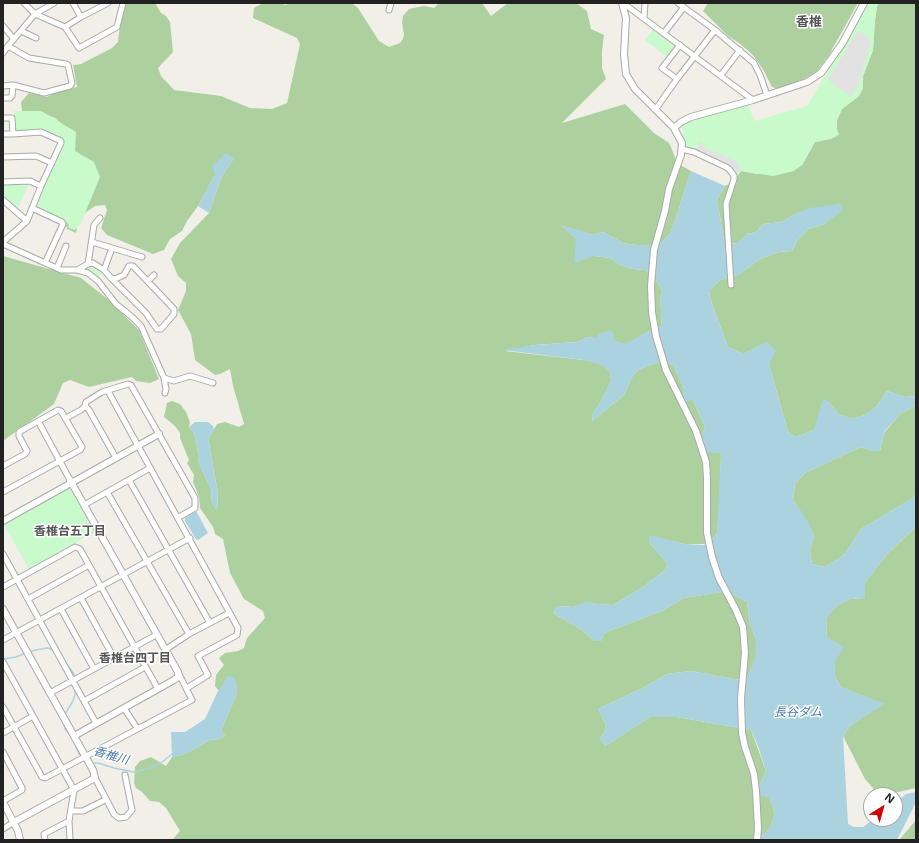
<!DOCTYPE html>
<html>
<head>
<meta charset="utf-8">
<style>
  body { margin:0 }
  #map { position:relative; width:919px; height:843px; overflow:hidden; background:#f2efe9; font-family:"Noto Sans",sans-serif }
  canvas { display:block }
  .frame { position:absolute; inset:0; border:4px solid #222; pointer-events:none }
  .north { position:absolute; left:863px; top:787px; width:40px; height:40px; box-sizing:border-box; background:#fff; border:1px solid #a7a7a7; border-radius:50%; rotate:37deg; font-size:11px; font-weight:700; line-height:16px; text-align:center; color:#222 }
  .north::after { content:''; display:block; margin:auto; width:14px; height:18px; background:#d40000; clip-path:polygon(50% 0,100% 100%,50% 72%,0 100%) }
</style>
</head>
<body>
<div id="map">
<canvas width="919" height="843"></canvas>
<div class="frame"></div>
<div class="north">N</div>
</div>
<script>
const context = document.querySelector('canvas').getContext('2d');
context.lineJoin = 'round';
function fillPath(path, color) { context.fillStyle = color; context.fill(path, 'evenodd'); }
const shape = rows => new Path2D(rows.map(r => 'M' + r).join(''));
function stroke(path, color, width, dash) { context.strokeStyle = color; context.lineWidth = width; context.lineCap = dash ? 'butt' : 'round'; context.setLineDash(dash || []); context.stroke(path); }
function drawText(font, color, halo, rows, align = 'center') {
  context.font = font + ' "Noto Sans","Noto Sans JP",sans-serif'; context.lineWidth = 3; context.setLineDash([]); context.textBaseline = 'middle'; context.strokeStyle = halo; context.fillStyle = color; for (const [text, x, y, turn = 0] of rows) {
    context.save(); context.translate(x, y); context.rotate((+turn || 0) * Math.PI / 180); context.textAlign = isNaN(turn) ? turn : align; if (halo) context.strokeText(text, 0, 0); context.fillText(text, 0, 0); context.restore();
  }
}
fillPath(shape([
  [126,3,155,3,161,13,166,16,170,22,173,52,158,68,161,76,174,90,221,96,250,108,272,109,287,103,300,44,297,38,253,18,254,8,263,3,281,3,285,5,291,3,352,3,358,8,379,41,389,47,400,43,403,39,404,34,402,23,403,16,409,9,424,6,434,8,439,3,482,3,491,16,508,3,576,3,587,11,591,29,604,35,602,51,602,68,606,79,562,123,625,104,654,133,669,143,671,147,677,163,691,171,675,221,669,235,662,242,651,245,636,245,623,243,603,232,594,235,562,226,594,256,610,258,620,265,633,269,645,270,655,278,662,291,660,297,662,326,651,330,625,345,615,341,588,337,577,342,535,345,505,351,584,360,602,364,610,372,611,381,599,405,593,413,592,421,624,395,632,377,637,371,645,367,660,362,673,365,684,389,693,400,705,427,701,438,721,454,719,512,717,533,708,544,684,544,650,536,649,542,667,563,666,569,643,587,613,605,598,604,586,602,574,607,557,606,553,613,582,630,594,641,601,641,604,633,662,611,684,598,721,592,734,595,747,602,750,624,756,639,756,658,745,681,691,671,667,674,643,688,598,709,605,723,606,730,600,738,605,746,650,717,677,717,751,730,766,771,759,786,769,797,775,813,771,827,758,840,156,840,173,839,180,831,166,808,159,802,150,801,142,792,136,788,134,783,135,767,140,761,151,757,166,766,172,757,185,754,210,740,220,739,225,736,221,730,237,694,229,676,219,691,215,686,216,675,224,665,219,658,225,653,238,651,244,648,247,638,265,618,263,611,244,599,230,573,223,539,215,534,213,527,200,508,199,497,193,482,194,475,187,463,189,460,180,438,180,433,175,426,164,417,167,403,172,401,180,404,186,412,190,422,189,427,194,433,199,456,198,461,211,489,212,503,217,510,218,493,208,439,217,424,225,422,239,427,244,424,233,386,230,369,220,374,215,375,195,360,191,334,178,310,186,291,186,283,178,276,171,259,180,243,209,213,222,176,234,158,215,175,198,206,187,221,182,231,170,239,164,250,153,254,107,235,101,228,107,210,105,205,95,206,79,217,76,233,67,229,65,220,70,160,70,132,55,118,43,113,23,118,21,102,29,93,47,97,61,90,77,87,73,65,81,64,112,48,118,42,122,8],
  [708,3,858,3,829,55,817,71,804,79,777,89,772,87,764,71,753,55,739,43,728,36,703,11],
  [879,3,916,3,916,396,905,397,887,391,876,407,865,415,852,419,838,414,829,402,814,430,796,437,788,432,769,364,767,342,743,354,728,347,712,304,709,291,720,280,738,275,760,259,779,252,792,251,798,239,808,229,825,224,840,204,797,213,782,222,763,224,756,232,747,234,737,244,724,240,717,200,725,186,733,182,741,171,757,174,802,165,815,142,821,141,837,129,837,120,842,109,859,96,863,88,863,76,873,50,875,20,877,6],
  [3,256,81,278,105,297,139,330,159,379,150,383,136,381,132,377,89,387,70,380,63,383,54,404,3,441],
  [916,405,916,493,913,498,861,529,844,555,825,567,812,564,810,551,814,535,793,500,795,484,805,473,861,447,874,451,880,451,884,433,900,414],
  [916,527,916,788,885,795,879,795,865,779,843,736,851,725,883,704,841,687,835,676,835,662,827,637,826,618,838,605,850,599,865,598,865,583,887,554],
  [916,820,916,840,899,840]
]), '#add19e');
fillPath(shape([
  [869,3,879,3,877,6,875,20,873,50,863,76,863,88,859,96,842,109,837,120,837,129,839,135,831,139,815,142,802,165,794,171,773,176,741,171,736,178,736,173,730,165,686,148,682,127,686,121,748,104,754,121,807,106],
  [654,28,676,45,667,57,645,40],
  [14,111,41,111,76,132,75,151,94,162,100,177,81,223,75,230,69,228,68,223,35,207,65,143,62,140,39,130,15,130],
  [3,184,29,184,18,208,3,195],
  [87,267,93,268,102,274,97,278,89,271,84,270],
  [71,484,97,531,29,569,3,523]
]), '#c8facc');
fillPath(shape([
  [858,31,870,38,871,41,858,87,851,96,831,83,831,81,828,79],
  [699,142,704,144,703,147,740,163,738,166,741,170,736,174,730,165,696,151]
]), '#e2e2e2');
fillPath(shape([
  [226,153,234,158,222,176,209,213,198,206,215,175,212,166],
  [691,171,725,186,717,200,724,240,736,244,747,234,756,232,763,224,782,222,797,213,810,208,840,204,843,210,825,224,808,229,798,239,792,251,779,252,760,259,738,275,720,280,709,292,712,304,728,347,743,354,767,342,776,351,769,364,788,432,796,437,814,430,823,399,829,402,838,414,852,419,865,415,876,407,887,391,905,397,916,396,916,405,900,414,884,432,880,451,874,451,861,447,805,473,795,484,793,500,806,518,814,535,810,551,812,564,825,567,844,555,861,529,913,498,916,493,916,527,887,554,865,583,865,598,850,599,838,605,826,619,827,637,844,647,835,662,835,676,841,687,884,704,851,725,843,736,848,824,854,827,863,827,874,819,895,819,895,803,906,794,916,792,916,802,897,840,758,840,771,827,775,813,769,797,761,796,759,786,766,771,758,746,751,730,677,717,650,717,605,746,600,738,606,730,605,723,598,709,643,688,667,674,691,671,745,681,755,658,756,639,750,625,747,602,734,595,722,592,684,598,662,611,604,633,601,641,594,641,582,630,553,613,557,606,574,607,586,601,598,604,613,605,643,587,666,569,667,563,649,542,650,535,684,544,703,545,708,544,717,533,721,454,706,452,701,438,705,427,693,400,685,402,682,397,684,389,673,365,660,362,645,367,637,371,632,377,624,395,592,421,593,413,599,405,611,381,610,372,602,365,584,360,503,350,535,345,577,342,588,337,595,338,602,332,612,331,615,341,625,344,651,330,662,326,660,297,662,291,655,278,645,270,633,269,620,265,610,258,594,256,574,263,576,240,561,225,594,235,603,232,623,243,636,245,651,245,662,242,669,235,675,221],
  [195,422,208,422,213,426,214,430,208,439,218,493,217,510,212,503,211,489,198,461,199,456,194,433,189,427],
  [196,511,208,533,198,540,196,539,185,521,185,518],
  [228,676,233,677,237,683,237,694,221,730,225,736,220,739,210,740,185,754,172,757,171,732,185,732,205,719,217,693]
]), '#aad3df');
stroke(shape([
  [30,652,35,650,48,648,53,650],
  [3,659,16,657,26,653],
  [63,659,74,674,74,677],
  [65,714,73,701,76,691],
  [64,724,65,729,71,736],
  [75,744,79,754,82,756],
  [92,763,98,763,114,768,134,772,151,768,161,763,172,754]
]), '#aad3df', 1.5);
const minor = shape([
  [24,3,35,14,65,27,79,48,117,27,123,3],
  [73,3,81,17],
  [623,3,753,100],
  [678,3,715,30,754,63,760,75,767,95],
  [389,10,391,3],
  [644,18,645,3],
  [3,26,14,39],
  [65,27,81,17,108,3],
  [21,31,36,38],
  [664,33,684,7],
  [8,46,35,14,54,3],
  [3,53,8,46,29,58,66,64,68,65,72,83,70,86,44,93,13,85,3,86],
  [721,75,740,50],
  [677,79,662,68,680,45],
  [3,98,10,98,12,96,13,85],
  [655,110,677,79,715,30],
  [3,118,12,118,13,134,41,132,61,141,61,143,41,186,27,221,3,242],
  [3,134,13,134],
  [682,149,694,152,726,167,729,169,734,176,734,179,726,204,731,285],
  [3,157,36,156,52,163],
  [3,182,30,181,41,186],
  [3,200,27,221],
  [32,208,62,222,63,224,45,263],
  [92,242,142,257],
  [3,244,61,270,77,270,88,273,98,281,116,304,132,317,141,326,164,378,174,381,190,376,213,383],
  [88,264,94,225,100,218],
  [57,268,66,246],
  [77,270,88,264,93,263,104,270,111,278,115,279,124,275,129,266,133,266,174,309,174,314,161,329,157,329,146,313,111,278],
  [104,270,112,248],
  [148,281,154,275],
  [164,378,166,389,165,393],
  [108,391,238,628,237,635,198,656,208,675,187,688],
  [85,406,89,410,116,458],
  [66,418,81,410,85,406,86,402,102,392,128,384,131,385,195,498,195,508,179,517],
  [38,421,70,480],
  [3,466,25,454,27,451,19,436,19,432,58,410,61,411,82,447,80,450,3,492],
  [129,480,210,623],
  [107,492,189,634],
  [84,505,150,468],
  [3,554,96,723],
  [3,587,75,547,80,549,158,689],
  [81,598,114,658],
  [28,599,89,565],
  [61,609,94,669],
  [3,640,190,538],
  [165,650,189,634,229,613],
  [3,662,74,790,69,821,70,840],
  [50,693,156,635],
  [84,701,145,667],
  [3,707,42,777,45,778,192,700,178,672],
  [124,708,137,728],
  [3,733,33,716],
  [3,752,22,788,22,790,3,801],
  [95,778,114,814,119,818,126,817,132,810,125,775],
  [71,811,83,811,105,800],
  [3,829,14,822],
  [45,840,44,834,69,821]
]);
const tertiary = shape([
  [622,3,626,18,624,54,626,74,635,89,674,128,682,143,681,155,669,189,665,211,654,250,651,286,652,312,656,336,666,370,696,431,706,462,707,478,707,533,712,557,719,578,736,610,743,627,745,653,741,698,742,733,745,747,754,774,756,791,758,828,757,840],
  [674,128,681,122,691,117,753,100,807,82,821,73,842,44,864,3],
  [70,480,178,672,178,677,174,680,74,736],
  [3,521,159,434],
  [3,609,93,770,95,778,14,822],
  [3,802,18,831,20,840]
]);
stroke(minor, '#a9a9a9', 7);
stroke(tertiary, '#a9a9a9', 8);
stroke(minor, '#fff', 5);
stroke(tertiary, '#fff', 6);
drawText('bold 12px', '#555', '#fff', [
  ["香椎台五丁目",70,532],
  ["香椎台四丁目",135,659]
]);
drawText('italic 12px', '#4a7aab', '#fff', [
  ["長谷ダム",798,713],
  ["香椎川",111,756,16]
]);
drawText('bold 13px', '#555', '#fff', [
  ["香椎",809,22]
]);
</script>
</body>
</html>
